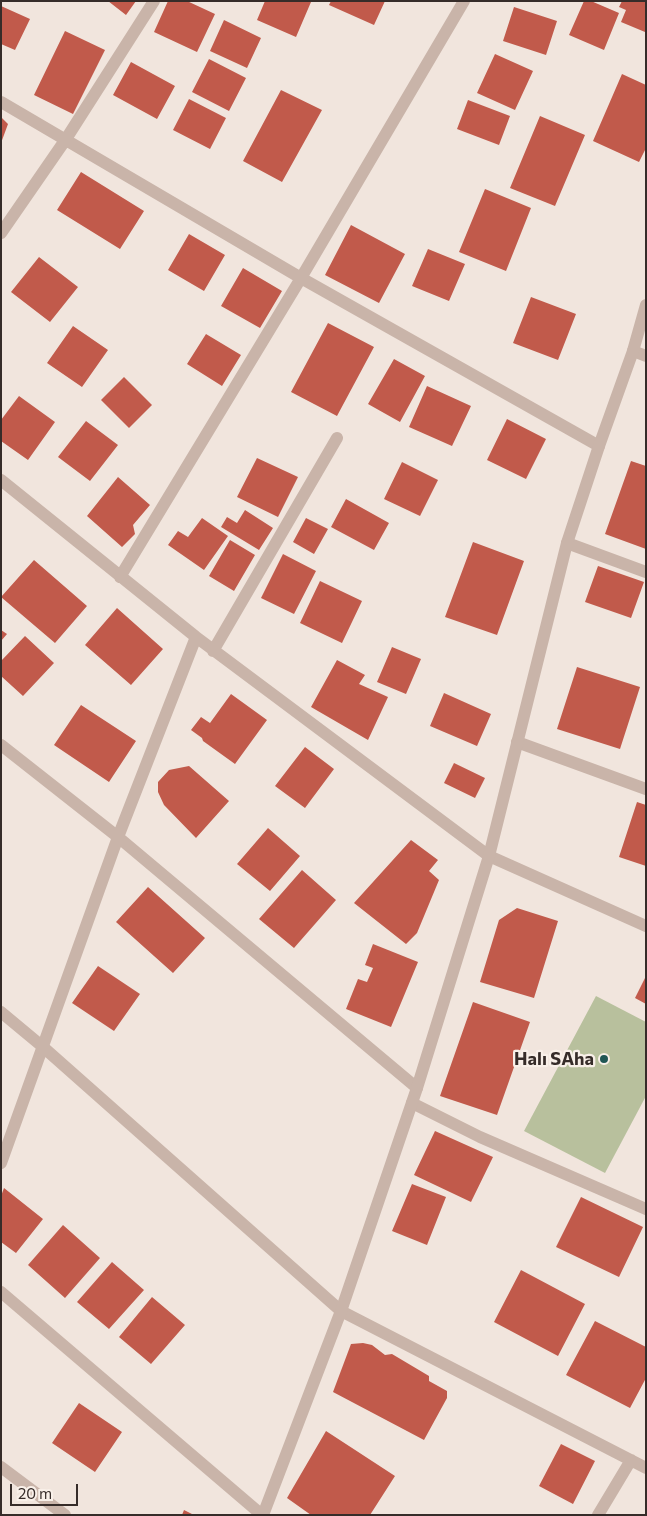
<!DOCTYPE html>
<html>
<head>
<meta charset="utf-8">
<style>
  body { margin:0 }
  #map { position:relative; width:647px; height:1516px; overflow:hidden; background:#f1e5dd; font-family:Commissioner,sans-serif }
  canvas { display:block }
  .frame { position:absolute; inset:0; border:2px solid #362c29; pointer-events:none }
  .scale { position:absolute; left:10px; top:1484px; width:68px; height:22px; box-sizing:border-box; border:2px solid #362c29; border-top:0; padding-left:6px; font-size:15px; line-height:18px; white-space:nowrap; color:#362c29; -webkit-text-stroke:4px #f9f0e9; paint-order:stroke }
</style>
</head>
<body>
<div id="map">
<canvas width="647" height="1516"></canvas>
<div class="frame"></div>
<div class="scale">20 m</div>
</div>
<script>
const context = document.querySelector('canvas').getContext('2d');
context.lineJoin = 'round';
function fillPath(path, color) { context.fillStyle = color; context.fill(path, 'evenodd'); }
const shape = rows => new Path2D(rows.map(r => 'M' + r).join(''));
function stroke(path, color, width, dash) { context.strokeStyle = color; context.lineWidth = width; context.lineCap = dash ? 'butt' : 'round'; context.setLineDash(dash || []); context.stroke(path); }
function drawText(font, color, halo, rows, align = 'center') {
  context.font = font + ' Commissioner,sans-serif'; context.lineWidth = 4.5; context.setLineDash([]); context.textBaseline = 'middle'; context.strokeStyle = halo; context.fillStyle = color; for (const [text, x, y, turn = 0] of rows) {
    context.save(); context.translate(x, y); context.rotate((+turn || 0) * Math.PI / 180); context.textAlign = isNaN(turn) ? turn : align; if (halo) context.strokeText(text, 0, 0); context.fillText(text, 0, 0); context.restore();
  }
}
fillPath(shape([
  [596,996,646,1022,646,1096,605,1173,524,1131]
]), '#b8c09d');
fillPath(shape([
  [108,1,136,1,126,15],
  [168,1,187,1,215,14,197,52,154,32],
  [265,1,311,2,296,37,257,20],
  [331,1,385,1,374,25,329,5],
  [584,1,591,1,619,13,604,50,569,35],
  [622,1,646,1,645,32,621,22,626,10,619,7],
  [1,6,30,19,15,50,1,44],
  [514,7,557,21,546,55,503,41],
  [224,20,261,38,247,68,210,51],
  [65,31,105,50,73,114,34,95],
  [495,54,533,71,515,110,477,93],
  [209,59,246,78,229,111,192,92],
  [131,62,175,86,157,119,113,95],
  [622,74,646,85,646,148,639,162,593,141],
  [281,90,322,110,282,182,243,161],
  [189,99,226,118,210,149,173,130],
  [468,100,510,116,499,145,457,129],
  [540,116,585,135,555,206,510,188],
  [1,117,8,124,1,143],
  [81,172,144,211,120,249,57,210],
  [485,189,531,208,506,271,459,252],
  [351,225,405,254,379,303,325,275],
  [189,234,225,255,204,291,168,270],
  [428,249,465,264,449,301,412,286],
  [39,257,78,287,50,322,11,292],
  [243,268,282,291,260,328,221,306],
  [531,297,576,314,558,360,513,343],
  [328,323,374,347,337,416,291,392],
  [73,326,108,350,82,387,47,363],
  [206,334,241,355,222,386,187,364],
  [394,359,425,376,400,422,368,404],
  [124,377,152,405,129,428,101,400],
  [427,386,471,406,452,446,409,427],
  [19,396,55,422,28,460,1,441,1,420],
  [507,419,546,439,526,479,487,460],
  [86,421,118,445,90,481,58,457],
  [257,458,298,477,278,517,237,497],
  [631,461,646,466,646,549,605,534],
  [402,462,438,480,420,516,384,499],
  [118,477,150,505,133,525,135,534,122,547,87,516],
  [346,499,389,523,374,550,331,527],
  [245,510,273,528,259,550,221,527,227,517,237,523],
  [202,518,228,536,204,570,168,545,178,531,188,537],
  [306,518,328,529,314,554,293,542],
  [230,540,255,555,234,591,209,576],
  [473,542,524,561,497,635,445,617],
  [283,554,316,571,294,614,261,598],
  [34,560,87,606,55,643,1,597],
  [598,566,644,582,631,618,585,602],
  [320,581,362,601,342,643,300,623],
  [117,608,163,649,131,685,85,645],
  [1,630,7,634,1,641],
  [25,636,54,663,23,696,1,676,1,661],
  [392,647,421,659,406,694,377,682],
  [337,660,365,675,359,684,388,697,368,740,311,707],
  [577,667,640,687,620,749,557,729],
  [444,693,491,714,477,746,430,726],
  [231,694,267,720,235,764,203,741,202,738,191,730,201,717,210,723],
  [81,705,136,741,109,782,54,745],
  [305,747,334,769,305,808,275,786],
  [454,763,485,778,475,798,444,783],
  [189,766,229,801,196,838,164,805,158,792,158,782,169,770],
  [637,802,646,805,646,866,619,857],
  [268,828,300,856,270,891,237,864],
  [411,840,438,860,429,871,439,880,417,933,406,944,354,903],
  [302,870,336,900,294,948,259,919],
  [148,887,205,938,173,973,116,922],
  [517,908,558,921,534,998,480,982,499,920],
  [373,944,418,962,391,1027,346,1009,358,979,367,982,373,968,365,965],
  [98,966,140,994,114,1031,72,1003],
  [646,976,646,1004,635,998],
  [473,1002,530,1022,497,1115,440,1096],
  [435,1131,493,1157,471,1202,414,1175],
  [412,1184,446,1197,427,1245,392,1231],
  [4,1188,43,1219,16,1253,1,1242,1,1196],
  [581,1197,643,1227,619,1277,556,1247],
  [63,1225,100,1258,65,1298,28,1265],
  [112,1262,144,1290,109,1329,77,1302],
  [521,1270,585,1304,558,1356,494,1322],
  [152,1297,185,1325,151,1364,119,1337],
  [595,1321,646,1347,646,1378,630,1408,566,1375],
  [363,1343,372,1345,385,1355,392,1354,429,1376,429,1381,447,1391,447,1398,424,1440,333,1392,351,1344],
  [79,1403,122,1432,95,1472,52,1443],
  [326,1431,395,1476,370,1515,311,1515,287,1498],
  [561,1444,595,1461,573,1504,539,1486],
  [184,1510,194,1515,182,1515]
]), '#c15a4b');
stroke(shape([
  [1,102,301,278,599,446],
  [1,233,66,139,154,1],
  [633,351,646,356],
  [1,480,196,637,489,856,646,926],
  [567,543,646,572],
  [120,577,301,278,464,1],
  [213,651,337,438],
  [517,742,646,789],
  [1,745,118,837,417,1088],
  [1,1012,43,1047,341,1311,646,1468],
  [412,1103,480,1137,646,1209],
  [1,1163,118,837,196,637],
  [1,1292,262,1515],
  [1,1467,65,1515],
  [598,1515,631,1460]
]), '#c9b4a9', 12);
stroke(shape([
  [263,1515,341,1311,417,1088,489,856,567,543,599,446,633,351,646,305]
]), '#c9b4a9', 12);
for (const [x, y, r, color] of [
  [604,1059,5,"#205654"]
]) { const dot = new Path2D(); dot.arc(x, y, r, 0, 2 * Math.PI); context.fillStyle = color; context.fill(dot); stroke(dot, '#f9f0e9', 2); }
drawText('bold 18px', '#362c29', '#f9f0e9', [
  ["Halı SAha",594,1059]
], 'right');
</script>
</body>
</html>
